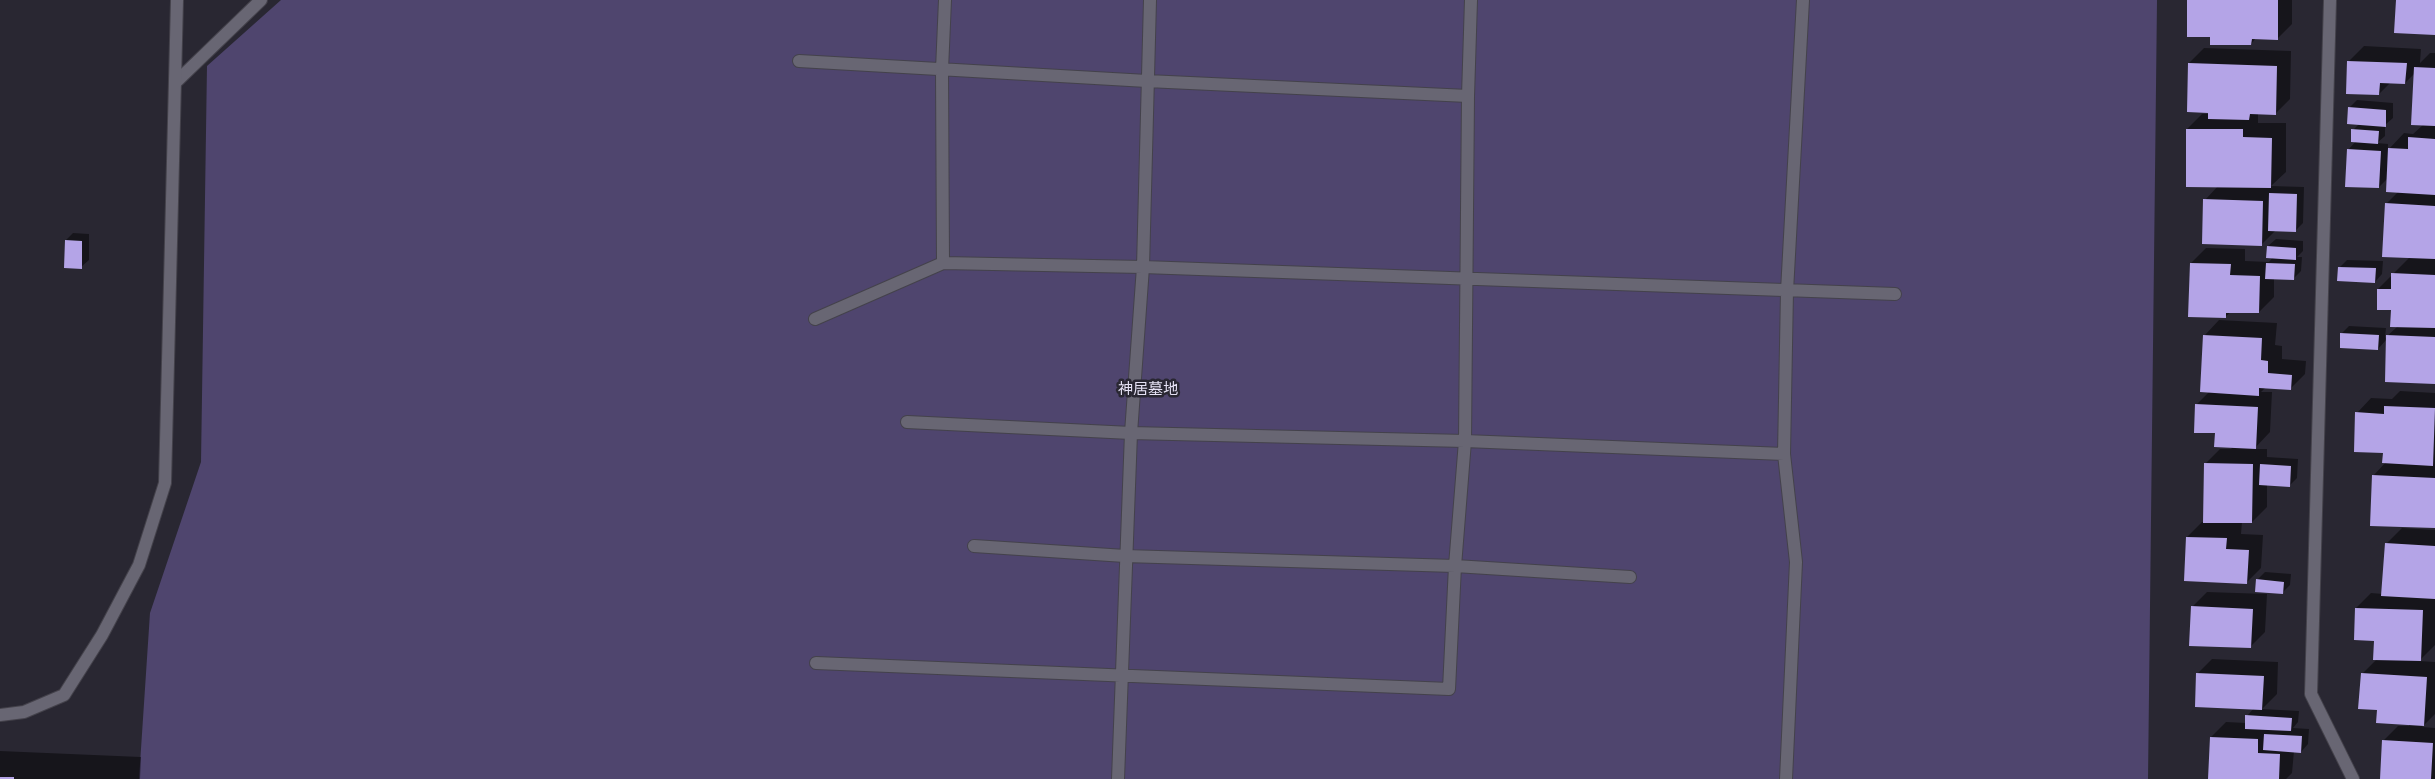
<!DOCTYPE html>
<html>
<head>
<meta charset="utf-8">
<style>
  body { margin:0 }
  canvas { display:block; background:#292732 }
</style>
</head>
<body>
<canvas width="2435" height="779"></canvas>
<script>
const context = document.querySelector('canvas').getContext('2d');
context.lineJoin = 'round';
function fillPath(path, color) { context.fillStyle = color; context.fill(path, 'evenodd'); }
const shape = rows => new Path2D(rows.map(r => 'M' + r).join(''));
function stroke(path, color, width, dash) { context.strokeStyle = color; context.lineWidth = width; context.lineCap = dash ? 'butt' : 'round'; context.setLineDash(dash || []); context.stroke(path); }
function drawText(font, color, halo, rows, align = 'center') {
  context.font = font + ' "IBM Plex Sans","Noto Sans JP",sans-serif'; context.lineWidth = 5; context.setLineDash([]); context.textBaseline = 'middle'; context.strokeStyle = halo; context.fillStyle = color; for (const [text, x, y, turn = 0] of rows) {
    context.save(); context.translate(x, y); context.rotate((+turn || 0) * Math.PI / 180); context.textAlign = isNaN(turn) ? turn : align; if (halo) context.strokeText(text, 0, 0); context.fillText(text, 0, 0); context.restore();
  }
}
fillPath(shape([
  [281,0,2157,0,2148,779,139,779,150,613,201,462,207,66]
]), '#4f456e');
fillPath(shape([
  [2188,0,2292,0,2292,24,2277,39,2256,38,2251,44,2211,36],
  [2364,46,2421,49,2420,63,2430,53,2435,53,2435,383,2387,339,2378,349,2342,333,2349,326,2386,328,2385,338,2398,326,2392,309,2378,289,2410,257,2386,204,2398,192,2388,178,2379,187,2348,150,2356,141,2353,130,2359,124,2349,108,2357,100,2393,103,2393,118,2385,125,2385,136,2377,143,2388,144,2388,150,2404,133,2413,134,2423,125,2415,73,2405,83,2391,82,2379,94,2349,61],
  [2204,48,2291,51,2290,99,2275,114,2258,113,2258,123,2286,123,2286,172,2271,186,2304,187,2303,223,2296,230,2276,230,2261,245,2205,200,2218,186,2187,129,2202,114,2209,114,2189,63],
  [73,233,89,234,89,260,81,267,66,240],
  [2276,239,2303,241,2303,251,2297,257,2302,257,2301,271,2294,278,2274,278,2274,297,2259,312,2231,312,2225,317,2191,263,2206,248,2245,249,2245,261,2269,262,2273,257,2268,246],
  [2347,260,2383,261,2382,274,2375,282,2340,267],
  [2219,320,2277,323,2275,345,2282,346,2282,359,2306,361,2305,374,2290,389,2266,387,2261,392,2272,392,2270,432,2254,449,2267,449,2267,457,2298,459,2297,478,2290,485,2267,484,2267,507,2252,522,2242,522,2241,534,2263,535,2261,568,2246,583,2187,537,2202,522,2205,522,2205,464,2220,449,2232,449,2216,432,2196,405,2210,391,2201,390,2205,335],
  [2400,391,2435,393,2435,527,2373,476,2386,462,2384,452,2357,413,2371,398,2392,399],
  [2402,528,2435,530,2435,645,2419,661,2435,662,2435,714,2422,727,2435,728,2435,779,2381,779,2383,741,2398,726,2409,726,2409,724,2378,709,2362,674,2377,659,2375,640,2356,608,2371,593,2383,594,2387,543],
  [2265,572,2291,574,2290,585,2282,593,2257,580],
  [2207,592,2267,594,2265,632,2250,647,2192,607],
  [2212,659,2278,662,2277,694,2262,709,2299,711,2298,722,2293,728,2309,729,2308,744,2301,752,2294,751,2292,773,2286,779,2209,779,2211,737,2226,722,2247,723,2247,716,2254,708,2197,674],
  [0,751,141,757,140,779,0,779]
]), '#0007');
fillPath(shape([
  [2187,0,2278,0,2278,40,2252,39,2251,45,2210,45,2210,37,2187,37],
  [2396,0,2435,0,2435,35,2394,33],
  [2347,61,2407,63,2405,84,2380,83,2379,95,2346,94],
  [2188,63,2277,66,2276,115,2250,114,2249,120,2208,119,2208,113,2187,112],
  [2414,67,2435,68,2435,126,2411,125],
  [2348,107,2386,110,2386,127,2347,124],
  [2186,129,2243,129,2243,137,2272,138,2271,188,2186,187],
  [2351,129,2379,131,2378,144,2351,142],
  [2408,137,2435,139,2435,195,2386,192,2388,148,2408,149],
  [2347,149,2381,151,2379,188,2345,187],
  [2269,193,2297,194,2296,232,2268,231],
  [2203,199,2263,201,2262,246,2202,244],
  [2385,203,2435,206,2435,259,2382,257],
  [65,240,82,241,82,269,64,268],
  [2267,246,2296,248,2296,260,2266,258],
  [2190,263,2231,264,2230,275,2260,276,2259,313,2226,313,2226,318,2188,317],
  [2266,263,2295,264,2294,280,2265,279],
  [2338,267,2376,268,2375,283,2337,281],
  [2391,273,2435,275,2435,328,2390,327,2391,310,2377,310,2377,289,2391,289],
  [2340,333,2379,335,2378,350,2340,348],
  [2203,335,2262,338,2261,360,2268,361,2268,373,2292,375,2291,390,2259,388,2259,396,2200,392],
  [2386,335,2435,337,2435,384,2385,382],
  [2195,404,2258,407,2256,449,2214,447,2215,433,2194,433],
  [2384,406,2435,408,2433,466,2382,463,2383,453,2354,452,2355,412,2384,414],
  [2204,463,2253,464,2252,523,2203,523],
  [2260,464,2291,466,2290,487,2259,485],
  [2372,475,2435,478,2435,528,2370,526],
  [2186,537,2227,538,2226,549,2249,550,2247,584,2184,581],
  [2385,543,2435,546,2435,599,2381,596],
  [2256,579,2284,582,2283,594,2255,592],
  [2191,606,2253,609,2251,648,2189,646],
  [2355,608,2423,610,2421,661,2373,660,2374,641,2354,640],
  [2196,673,2264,676,2262,710,2195,707],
  [2361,673,2427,677,2424,726,2376,723,2377,710,2358,709],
  [2245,715,2292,718,2291,731,2245,729],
  [2264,734,2302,736,2301,753,2263,750],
  [2210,737,2258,739,2258,753,2280,754,2279,779,2208,779],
  [2382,740,2433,743,2431,779,2380,779],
  [0,777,14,777,14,779,0,779]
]), '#b4a4e7');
const service = shape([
  [799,61,1147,81,1468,96],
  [175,83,261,0],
  [943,263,942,70,945,0],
  [815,319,943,263,1143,267,1895,294],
  [907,422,1131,433,1465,441,1784,454],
  [974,546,1125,556,1455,566,1630,577],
  [816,663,1449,689,1455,566,1465,441,1468,96,1471,0],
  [1118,779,1131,433,1143,267,1150,0],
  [1786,779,1796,562,1784,454,1787,291,1803,0]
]);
const minor = shape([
  [2330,0,2311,694,2353,779],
  [0,715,24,712,64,695,102,635,139,565,165,483,177,0]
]);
stroke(service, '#44424b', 14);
stroke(minor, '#44424b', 14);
stroke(service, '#686673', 12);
stroke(minor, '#686673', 12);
drawText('15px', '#e5e1f4', '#292732', [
  ["神居墓地",1148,390]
]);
</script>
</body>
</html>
